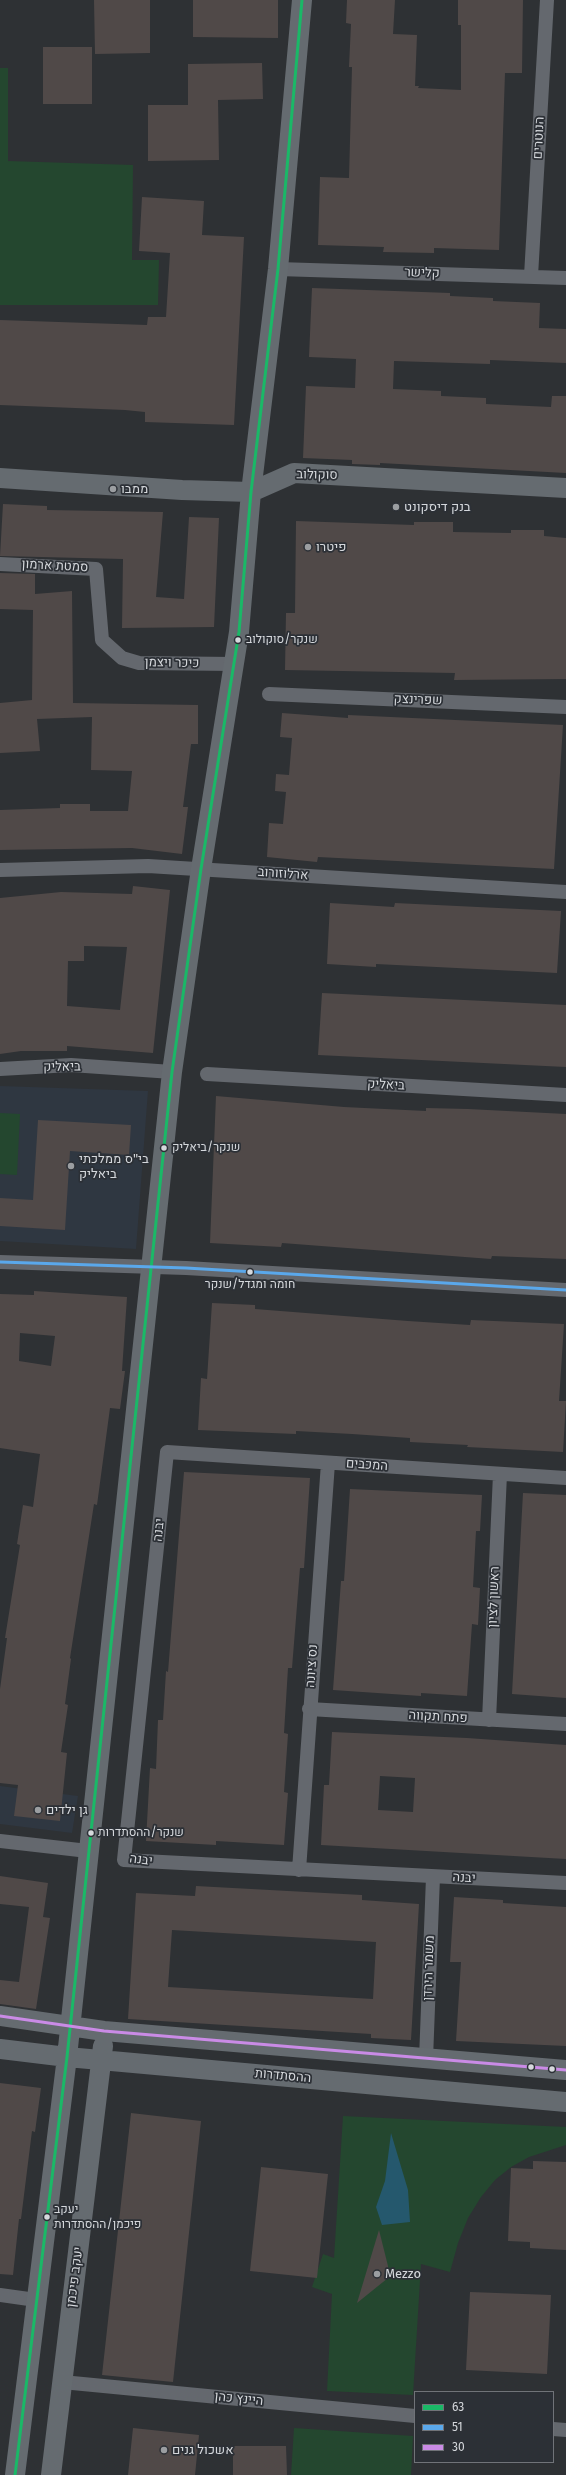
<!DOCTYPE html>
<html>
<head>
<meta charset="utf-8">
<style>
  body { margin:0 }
  #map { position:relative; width:566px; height:2475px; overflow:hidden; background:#2e3134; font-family:"Fira Sans",sans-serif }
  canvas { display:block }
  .legend { position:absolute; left:414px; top:2391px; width:140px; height:72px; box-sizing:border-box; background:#2c3036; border:1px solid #707378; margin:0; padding:5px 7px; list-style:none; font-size:12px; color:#d5d8dc }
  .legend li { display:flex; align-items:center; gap:8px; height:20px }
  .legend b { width:20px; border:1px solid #707378 }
</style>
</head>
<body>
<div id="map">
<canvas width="566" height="2475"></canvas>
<ul class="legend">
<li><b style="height:5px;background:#1ab867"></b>63</li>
<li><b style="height:5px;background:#5aa8eb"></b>51</li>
<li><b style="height:5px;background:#ca8be6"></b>30</li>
</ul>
</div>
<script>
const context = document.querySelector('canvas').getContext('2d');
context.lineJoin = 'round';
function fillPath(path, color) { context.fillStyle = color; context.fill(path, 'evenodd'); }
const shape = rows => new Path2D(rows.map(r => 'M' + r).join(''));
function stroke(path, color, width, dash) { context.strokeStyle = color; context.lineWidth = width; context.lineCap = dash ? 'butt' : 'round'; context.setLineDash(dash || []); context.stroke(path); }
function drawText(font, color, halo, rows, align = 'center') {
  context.font = font + ' "Fira Sans",Heebo,sans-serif'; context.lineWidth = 3.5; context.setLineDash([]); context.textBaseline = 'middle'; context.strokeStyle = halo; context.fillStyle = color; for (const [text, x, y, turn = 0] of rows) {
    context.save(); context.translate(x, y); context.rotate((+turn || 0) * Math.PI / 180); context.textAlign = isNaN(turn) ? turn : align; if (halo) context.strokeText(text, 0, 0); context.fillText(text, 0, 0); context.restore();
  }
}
fillPath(shape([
  [0,1086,148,1091,136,1249,0,1241],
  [0,1786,78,1796,72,1833,0,1824]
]), '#2f3741');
fillPath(shape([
  [0,68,8,68,8,161,133,165,132,260,159,260,158,305,0,305],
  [0,1113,20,1114,17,1175,0,1174],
  [343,2116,566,2127,566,2145,529,2157,511,2167,495,2180,481,2197,468,2218,458,2243,450,2272,421,2264,413,2395,327,2391,332,2294,312,2287,323,2254,334,2258],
  [294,2428,413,2436,411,2475,291,2475]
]), '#24472f');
fillPath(shape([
  [391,2133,408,2190,410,2222,382,2225,376,2207,385,2181]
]), '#25586d');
fillPath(shape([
  [94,0,150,0,150,53,95,54],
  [193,0,278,0,278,38,193,37],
  [347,0,395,0,393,34,417,35,415,86,419,86,418,88,461,90,461,25,458,25,458,0,523,0,522,73,505,73,499,250,434,248,434,253,383,252,384,247,318,245,320,177,349,178,352,67,349,67,351,24,346,23],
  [43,47,92,47,92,104,43,104],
  [262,63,263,99,218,100,219,160,148,161,148,105,188,105,188,64],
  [142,197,204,201,202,235,244,237,234,425,145,422,145,412,125,410,0,405,0,320,147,325,148,317,166,317,170,253,139,251],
  [312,288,450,293,450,296,493,298,493,301,540,303,539,328,566,329,566,363,490,360,490,364,394,361,393,389,441,391,441,396,486,398,486,404,551,407,552,396,566,396,566,473,380,463,380,465,352,464,352,460,303,458,306,386,355,388,356,359,309,357],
  [3,504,47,506,47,510,163,512,156,597,184,599,189,517,219,518,214,627,122,628,123,559,0,556],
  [296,521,414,525,414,522,453,522,453,532,511,533,511,530,544,530,544,536,566,538,566,679,454,680,455,673,285,670,286,613,295,613],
  [0,573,35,574,35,594,72,591,73,703,198,705,198,744,191,744,183,807,188,807,182,854,132,848,0,850,0,810,60,808,60,804,90,804,90,811,128,811,132,771,91,770,92,717,37,719,40,751,0,753,0,703,32,700,33,610,0,609],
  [282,713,348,718,348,715,563,725,554,869,318,857,317,862,267,857,269,823,283,824,286,792,275,791,276,774,289,775,292,738,280,737],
  [133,886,170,890,153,1053,67,1046,67,1051,21,1051,0,1054,0,898,61,892,132,894],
  [84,946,127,947,120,1010,67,1006,68,961,84,961],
  [330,903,394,907,395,903,561,911,557,973,376,964,376,967,327,964],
  [322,993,566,1005,566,1067,318,1055],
  [216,1096,344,1107,426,1111,426,1108,468,1109,566,1114,566,1259,492,1256,491,1259,282,1243,281,1247,210,1243],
  [38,1120,131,1125,129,1155,70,1151,65,1230,0,1226,0,1198,33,1200],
  [34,1291,127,1297,122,1371,125,1371,120,1409,110,1408,97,1505,94,1504,70,1658,71,1659,65,1704,68,1705,61,1752,67,1753,60,1821,14,1816,18,1785,0,1783,0,1689,7,1638,5,1638,20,1545,17,1544,23,1505,33,1507,40,1454,0,1448,0,1294,34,1295],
  [20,1333,55,1336,51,1366,19,1361],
  [212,1303,255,1305,255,1309,408,1321,470,1325,471,1320,564,1324,559,1401,566,1401,563,1452,467,1447,468,1445,410,1442,410,1438,352,1434,296,1431,296,1434,198,1430,201,1378,207,1379],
  [184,1472,310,1478,304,1568,300,1568,292,1668,288,1668,284,1733,288,1734,284,1792,288,1793,284,1845,216,1841,216,1845,146,1841,150,1768,156,1769,158,1720,163,1720,166,1671,168,1672],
  [350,1489,482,1495,480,1531,476,1531,473,1587,480,1588,478,1625,472,1624,467,1696,421,1693,421,1696,333,1690,341,1581,344,1581],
  [523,1493,566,1495,566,1698,512,1694],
  [332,1732,467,1738,566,1745,566,1859,321,1845,324,1785,329,1785],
  [380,1776,415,1778,413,1812,378,1810],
  [0,1876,48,1883,43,1917,50,1918,36,2009,0,2004,0,1980,19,1982,29,1907,0,1904],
  [196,1886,362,1895,362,1900,419,1904,411,2040,371,2038,371,2034,128,2019,136,1893,195,1896],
  [172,1930,376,1942,373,1999,168,1987],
  [454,1897,503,1900,503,1903,566,1907,566,2046,456,2041,461,1962,450,1962],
  [0,2083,41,2088,35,2132,32,2131,21,2219,19,2219,13,2275,0,2274],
  [131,2113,201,2121,173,2382,102,2375],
  [533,2161,566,2162,566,2250,530,2248,530,2242,508,2241,511,2168,533,2169],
  [261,2167,328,2174,317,2278,250,2271],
  [379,2230,388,2266,388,2278,357,2303],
  [470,2292,551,2295,547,2374,466,2370],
  [133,2428,199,2435,195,2475,128,2475],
  [233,2446,286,2446,287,2475,233,2475]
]), '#504948');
stroke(shape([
  [278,269,566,278],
  [531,276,547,0],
  [0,564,96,569,102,640,122,658,139,663,235,664],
  [269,694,566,707],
  [0,870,148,866,566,892],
  [0,1069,71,1065,172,1072],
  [207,1074,566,1095],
  [0,1262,186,1268,566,1290],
  [566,1478,167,1452,124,1860,566,1883],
  [309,1709,566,1724],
  [489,1720,500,1474],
  [0,1841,88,1851],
  [299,1870,328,1463],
  [426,2059,433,1877],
  [0,2295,36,2300],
  [62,2382,415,2416],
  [553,2429,566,2430]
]), '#64686e', 14);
stroke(shape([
  [0,478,182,490,251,492,294,473,566,488],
  [0,2016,104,2031,566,2070],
  [0,2049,67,2057,566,2102],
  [15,2475,67,2057,172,1072,201,869,239,632,251,492,278,269,302,0],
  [51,2475,103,2046]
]), '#656b70', 20);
stroke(shape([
  [15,2475,67,2057,172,1072,201,869,239,632,251,492,278,269,302,0]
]), '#1ab867', 3);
stroke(shape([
  [0,1262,186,1268,566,1290]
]), '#5aa8eb', 3);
stroke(shape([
  [0,2016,104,2031,566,2070]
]), '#ca8be6', 3);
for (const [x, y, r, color] of [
  [113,489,4,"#9b9ea1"],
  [396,507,4,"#9b9ea1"],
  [308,547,4,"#9b9ea1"],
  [238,640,3.5,"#d5d8dc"],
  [164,1148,3.5,"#d5d8dc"],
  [71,1166,4,"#9b9ea1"],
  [250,1272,3.5,"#d5d8dc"],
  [38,1810,4,"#9b9ea1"],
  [91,1833,3.5,"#d5d8dc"],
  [531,2067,3.5,"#d5d8dc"],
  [552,2069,3.5,"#d5d8dc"],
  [47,2217,3.5,"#d5d8dc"],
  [377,2274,4,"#9b9ea1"],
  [164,2450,4,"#9b9ea1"]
]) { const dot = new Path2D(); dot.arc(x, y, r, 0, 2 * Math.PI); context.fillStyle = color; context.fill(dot); stroke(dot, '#2c3036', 1.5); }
drawText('12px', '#d5d8dc', '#2c3036', [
  ["שנקר/סוקולוב",246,640],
  ["שנקר/ביאליק",172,1148],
  ["חומה ומגדל/שנקר",250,1285,"center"],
  ["שנקר/ההסתדרות",98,1833],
  ["יעקב",54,2210],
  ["פיכמן/ההסתדרות",54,2225]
], 'left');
drawText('13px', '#d5d8dc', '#2c3036', [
  ["הנוטרים",539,138,-87],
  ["קלישר",422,273,2],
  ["סוקולוב",317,475,1],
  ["סמטת ארמון",55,566,3],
  ["כיכר ויצמן",172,663,1],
  ["שפרינצק",418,700,2],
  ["ארלוזורוב",283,874,4],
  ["ביאליק",62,1067,-1],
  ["ביאליק",386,1085,3],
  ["המכבים",367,1465,4],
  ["יבנה",159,1530,-84],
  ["ראשון לציון",494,1597,-88],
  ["נס ציונה",312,1666,-86],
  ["פתח תקווה",438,1717,3],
  ["יבנה",141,1860,7],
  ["יבנה",464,1878,3],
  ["משמר הירדן",429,1968,-88],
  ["ההסתדרות",283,2076,5],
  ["יעקב פיכמן",75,2277,-83],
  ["היינץ כהן",239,2399,6]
]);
drawText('13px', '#d5d8dc', '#2c3036', [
  ["ממבו",121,489],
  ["בנק דיסקונט",404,507],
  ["פיטרו",316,547],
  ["בי\"ס ממלכתי",79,1159],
  ["ביאליק",79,1174],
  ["גן ילדים",46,1810],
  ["Mezzo",385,2274],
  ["אשכול גנים",172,2450]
], 'left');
</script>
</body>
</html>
